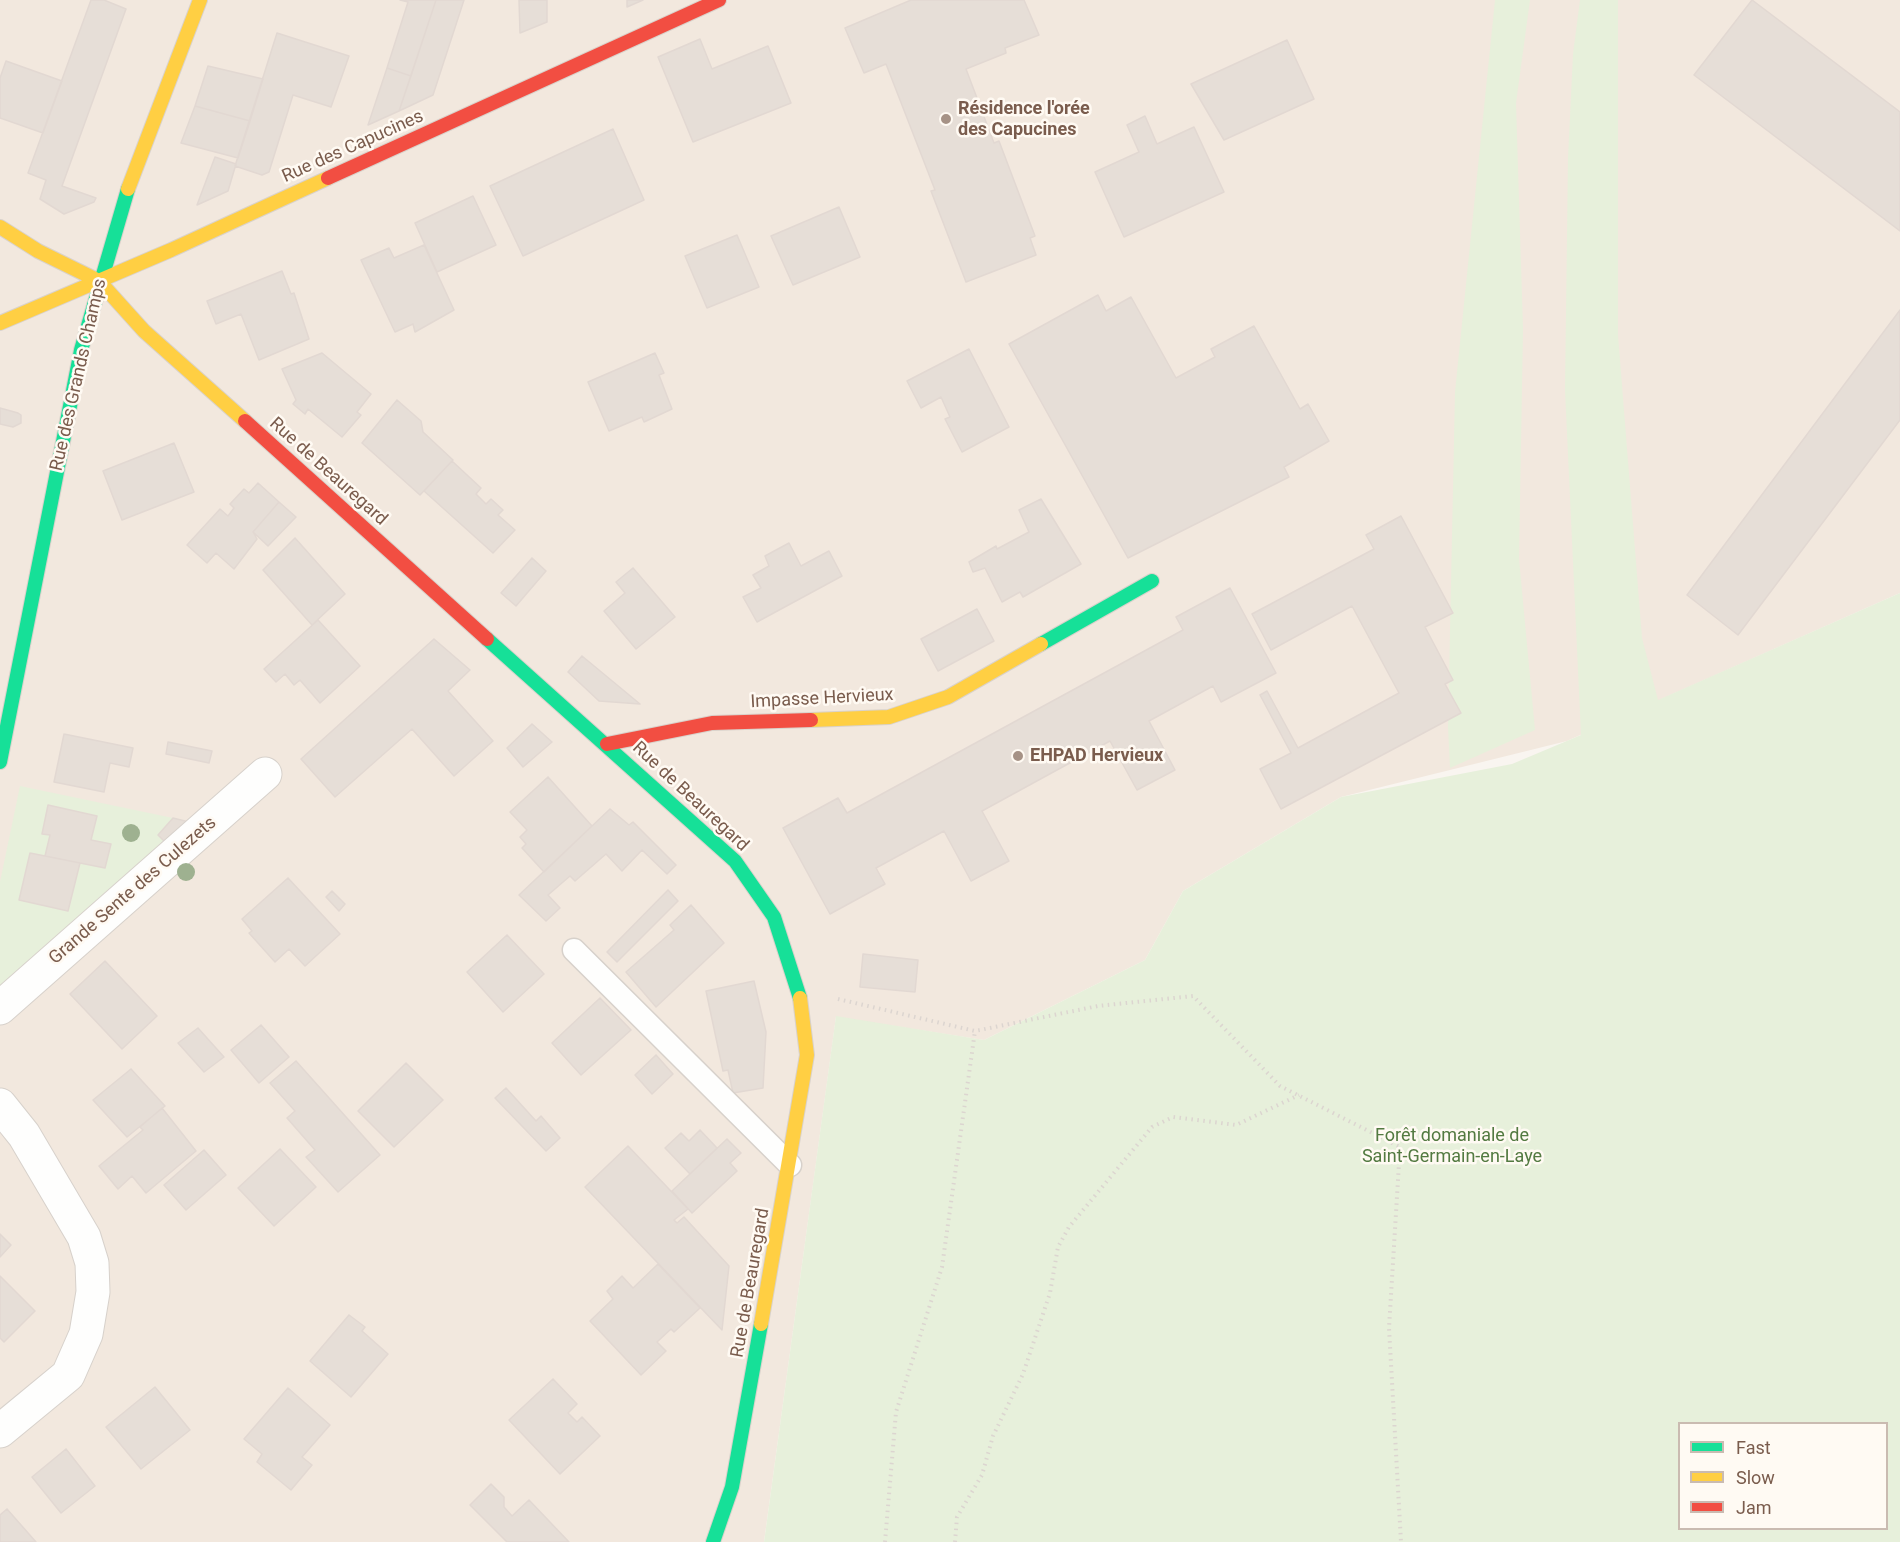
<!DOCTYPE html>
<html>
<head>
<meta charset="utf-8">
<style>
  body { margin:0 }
  #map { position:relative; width:1900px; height:1542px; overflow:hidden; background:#f9f5f0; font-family:Roboto,sans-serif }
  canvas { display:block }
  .legend { position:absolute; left:1678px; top:1422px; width:210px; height:108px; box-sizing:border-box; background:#fffaf3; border:2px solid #cabbb1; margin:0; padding:8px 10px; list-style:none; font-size:18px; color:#7a5c4d }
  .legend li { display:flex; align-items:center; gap:12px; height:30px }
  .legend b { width:30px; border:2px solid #cabbb1 }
</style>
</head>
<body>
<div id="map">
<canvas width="1900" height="1542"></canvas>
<ul class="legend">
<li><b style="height:8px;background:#16e098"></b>Fast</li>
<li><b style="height:8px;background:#ffcf43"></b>Slow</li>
<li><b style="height:8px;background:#f24e42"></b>Jam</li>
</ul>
</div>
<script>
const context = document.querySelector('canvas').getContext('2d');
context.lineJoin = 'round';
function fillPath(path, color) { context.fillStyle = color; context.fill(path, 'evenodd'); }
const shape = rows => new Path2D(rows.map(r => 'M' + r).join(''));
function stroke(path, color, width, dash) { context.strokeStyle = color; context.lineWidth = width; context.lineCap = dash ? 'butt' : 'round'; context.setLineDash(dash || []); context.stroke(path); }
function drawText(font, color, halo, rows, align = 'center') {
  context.font = font + ' Roboto,sans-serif'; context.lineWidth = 5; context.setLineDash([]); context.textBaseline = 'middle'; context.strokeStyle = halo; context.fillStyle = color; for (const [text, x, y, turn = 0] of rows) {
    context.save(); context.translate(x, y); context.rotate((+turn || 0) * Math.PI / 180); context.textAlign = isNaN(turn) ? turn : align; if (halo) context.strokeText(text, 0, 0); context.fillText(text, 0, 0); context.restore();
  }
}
fillPath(shape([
  [0,0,1900,0,1900,593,1567,741,1341,797,1183,891,1145,960,984,1040,836,1017,764,1542,0,1542]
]), '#f2e8de');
fillPath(shape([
  [1495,0,1530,0,1516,103,1523,329,1519,559,1535,730,1450,768,1448,727,1455,392],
  [1580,0,1618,0,1618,335,1642,638,1658,700,1900,593,1900,1542,764,1542,836,1016,984,1040,1145,960,1183,891,1341,797,1512,764,1581,735,1565,390,1568,158,1573,54],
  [1680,1424,1886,1424,1886,1528,1680,1528],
  [20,786,173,818,158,835,166,843,5,990,0,985,0,882],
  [48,806,97,817,91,840,111,844,105,868,80,863,68,911,19,900,30,853,45,856,50,835,42,833]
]), '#e7f0db');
const building = shape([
  [91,0,104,0,126,9,62,186,96,198,94,202,64,214,40,199,46,180,28,173,91,0],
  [400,0,436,0,411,76,387,68,408,2,400,0],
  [436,0,464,0,433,95,399,111,436,0],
  [519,0,547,0,547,22,520,33,519,0],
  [627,0,643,0,627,7,627,0],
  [911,0,1024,0,1039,35,1005,48,1006,53,966,69,994,143,999,141,1035,236,1030,238,1036,255,966,282,931,191,935,190,886,64,864,73,845,28,911,0],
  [1752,0,1900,112,1900,231,1694,75,1752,0],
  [277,33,349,56,331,107,293,95,269,172,262,175,235,166,277,33],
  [700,39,712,69,768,46,791,103,693,142,658,57,700,39],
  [1287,40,1314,99,1224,140,1191,84,1287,40],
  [6,61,62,81,43,133,0,118,0,78,6,61],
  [208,66,263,79,250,121,195,106,208,66],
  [387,68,411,76,399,111,368,125,387,68],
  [195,106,250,121,238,158,181,143,195,106],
  [1145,116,1157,144,1194,127,1224,192,1124,237,1095,172,1139,152,1127,125,1145,116],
  [613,129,644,200,523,256,490,186,613,129],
  [215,157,236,164,228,191,197,205,215,157],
  [473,196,496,245,437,272,415,223,473,196],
  [839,207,860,257,793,285,771,236,839,207],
  [737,235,759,287,707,308,685,256,737,235],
  [424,245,454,310,415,332,413,324,395,332,361,260,389,248,394,258,424,245],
  [282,271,291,294,294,293,309,339,259,360,241,314,216,324,207,301,282,271],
  [1098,295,1106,311,1131,297,1176,378,1215,357,1211,349,1254,326,1300,409,1308,404,1329,441,1284,467,1289,477,1128,558,1009,344,1098,295],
  [1900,310,1900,420,1738,635,1687,595,1900,310],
  [969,349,1009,427,962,452,945,419,950,417,941,397,921,408,907,381,969,349],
  [322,353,371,394,357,412,361,415,342,437,308,409,305,414,293,404,296,400,282,369,322,353],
  [655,353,664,373,659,375,672,409,644,422,642,417,609,431,588,382,655,353],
  [397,400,421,421,423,432,453,460,420,495,362,443,397,400],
  [0,408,18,413,21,415,21,423,13,427,0,424,0,408],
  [174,443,194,492,122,520,103,471,174,443],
  [452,461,481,488,476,494,486,504,491,499,503,510,498,515,515,530,493,553,424,491,452,461],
  [258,483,279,502,253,532,257,539,234,569,216,553,207,563,187,545,220,509,228,516,234,508,230,504,244,489,249,493,258,483],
  [1041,499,1081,564,1023,597,1020,592,1002,602,985,568,973,572,969,562,996,546,997,549,1029,532,1019,510,1041,499],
  [279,502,296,517,268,546,253,532,279,502],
  [1401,516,1453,613,1425,627,1453,680,1445,684,1461,713,1281,809,1260,769,1291,753,1260,695,1267,691,1298,748,1399,693,1352,606,1271,650,1252,614,1374,549,1366,535,1401,516],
  [295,538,345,594,312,625,263,570,295,538],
  [789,543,801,566,829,551,842,576,757,622,743,597,761,588,753,575,769,566,765,556,789,543],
  [532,558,546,571,516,606,501,593,532,558],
  [633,568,675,617,636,649,604,611,625,593,616,582,633,568],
  [1230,588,1276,673,1221,702,1213,686,1149,721,1175,770,1137,790,1110,741,982,811,1009,861,971,881,944,831,876,868,885,884,830,914,783,828,838,798,847,813,1183,630,1176,617,1230,588],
  [977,609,994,641,938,671,921,639,977,609],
  [318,620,360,666,320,703,300,680,294,685,285,674,276,682,264,669,318,620],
  [434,639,470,670,448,691,493,741,454,776,412,729,335,797,301,759,434,639],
  [582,656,640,704,599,701,568,672,582,656],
  [532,724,552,742,523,767,507,748,532,724],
  [64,734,133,748,129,767,110,763,104,792,54,782,64,734],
  [168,742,212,751,209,763,166,754,168,742],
  [548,777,592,826,544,872,522,848,526,844,520,837,527,830,510,812,548,777],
  [48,805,97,816,91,840,111,844,105,868,45,856,50,835,42,834,48,805],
  [610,809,629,825,633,822,676,865,667,874,642,850,622,871,606,854,575,881,570,876,548,895,560,908,546,921,519,895,610,809],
  [173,818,189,822,166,843,158,835,173,818],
  [30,853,80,863,68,911,19,900,30,853],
  [288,878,340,934,305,966,289,949,275,962,249,933,252,931,242,919,288,878],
  [668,890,678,901,617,962,607,952,668,890],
  [332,891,345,904,339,911,326,897,332,891],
  [691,905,724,943,656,1007,626,972,674,930,670,925,691,905],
  [507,935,544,974,503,1012,467,972,507,935],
  [863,954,918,960,915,992,860,987,863,954],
  [105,961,157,1016,122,1049,70,994,105,961],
  [754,981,766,1032,763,1088,733,1093,728,1070,723,1071,706,991,754,981],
  [600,998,631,1030,581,1075,552,1043,600,998],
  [261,1025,289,1057,259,1083,231,1050,261,1025],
  [198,1028,224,1057,204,1072,178,1043,198,1028],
  [656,1055,673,1074,652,1094,635,1075,656,1055],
  [296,1061,380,1155,338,1192,306,1157,315,1150,287,1118,295,1111,270,1083,296,1061],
  [406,1063,443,1100,394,1147,358,1111,406,1063],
  [131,1069,165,1106,127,1137,93,1100,131,1069],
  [506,1088,536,1121,541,1116,560,1138,546,1151,495,1098,506,1088],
  [162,1108,196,1151,146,1193,132,1176,118,1189,99,1166,143,1130,140,1127,162,1108],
  [700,1130,717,1148,690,1174,665,1148,681,1133,689,1141,700,1130],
  [727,1139,741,1153,730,1163,737,1171,692,1213,672,1191,727,1139],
  [628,1146,688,1209,674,1220,677,1223,684,1217,729,1266,722,1330,585,1187,628,1146],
  [280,1149,316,1187,274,1226,238,1188,280,1149],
  [204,1150,226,1175,186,1210,164,1185,204,1150],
  [0,1234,11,1245,0,1257,0,1234],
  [658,1264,700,1308,674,1332,671,1329,657,1342,666,1351,641,1375,590,1321,613,1299,607,1291,622,1276,633,1288,658,1264],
  [0,1276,35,1311,4,1342,0,1338,0,1276],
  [349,1315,365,1327,362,1331,388,1354,351,1397,310,1361,349,1315],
  [553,1379,577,1404,568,1413,577,1422,582,1417,600,1436,560,1474,509,1420,553,1379],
  [155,1387,190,1430,141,1469,106,1427,155,1387],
  [288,1388,330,1425,302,1457,312,1465,291,1490,257,1462,262,1454,244,1439,288,1388],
  [66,1449,95,1486,61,1513,32,1477,66,1449],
  [491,1484,504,1497,504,1507,512,1516,529,1500,569,1542,507,1542,470,1505,491,1484],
  [7,1509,36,1542,0,1542,0,1515,7,1509]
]);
fillPath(building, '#e6ded7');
stroke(building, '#e2d8d2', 1.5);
const lane = shape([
  [574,950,790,1165]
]);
const street = shape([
  [0,1008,265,774],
  [0,1105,24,1135,84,1237,92,1263,93,1292,86,1334,68,1375,0,1431]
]);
const fast = shape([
  [487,639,735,861,774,917,800,998],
  [1041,644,1152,581],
  [0,762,81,350,128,189],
  [713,1542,732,1487,761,1324]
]);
const slow = shape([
  [128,189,200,0],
  [0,227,38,251,99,281,144,331,245,421],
  [0,323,171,250,328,178],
  [811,720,889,717,948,697,1041,644],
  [761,1324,807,1055,800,998]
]);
const jam = shape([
  [328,178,719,0],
  [245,421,487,639],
  [607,744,712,723,811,720]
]);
stroke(lane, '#d7d1cb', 25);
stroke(street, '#d7d1cb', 35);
stroke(fast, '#d9d2cb', 16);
stroke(slow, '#d9d2cb', 16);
stroke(jam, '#d9d2cb', 16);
stroke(shape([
  [838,999,975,1031,1098,1006,1193,996,1280,1086,1400,1147,1389,1328,1401,1542],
  [885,1542,896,1412,942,1267,975,1031],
  [955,1542,957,1517,982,1475,993,1436,1023,1374,1050,1293,1058,1247,1069,1227,1152,1127,1173,1117,1236,1125,1299,1095]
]), '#dcd5d0', 4, [1.5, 4.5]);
stroke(lane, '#fefefd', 22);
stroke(street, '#fefefd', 33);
stroke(fast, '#16e098', 14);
stroke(slow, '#ffcf43', 14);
stroke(jam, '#f24e42', 14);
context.fillStyle = '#9eb190';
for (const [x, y] of [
  [131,833],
  [186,872]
]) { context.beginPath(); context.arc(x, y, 9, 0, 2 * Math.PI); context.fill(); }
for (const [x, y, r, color] of [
  [946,119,6,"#a69286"],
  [1018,756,6,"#a69286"]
]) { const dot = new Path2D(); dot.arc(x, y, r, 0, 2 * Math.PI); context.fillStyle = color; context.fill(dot); stroke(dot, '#fffaf3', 2); }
drawText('bold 18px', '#7a5c4d', '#fffaf3', [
  ["Résidence l'orée",958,109],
  ["des Capucines",958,130],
  ["EHPAD Hervieux",1030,756]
], 'left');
drawText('18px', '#7a5c4d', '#fffaf3', [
  ["Rue des Capucines",353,147,-24],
  ["Rue des Grands Champs",79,375,-77],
  ["Rue de Beauregard",328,472,42],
  ["Impasse Hervieux",822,699,-3],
  ["Rue de Beauregard",690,797,43],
  ["Grande Sente des Culezets",133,891,-41],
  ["Rue de Beauregard",751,1283,-80]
]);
drawText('18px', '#537a41', '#fffaf3', [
  ["Forêt domaniale de",1452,1136],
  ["Saint-Germain-en-Laye",1452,1157]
]);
</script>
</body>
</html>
